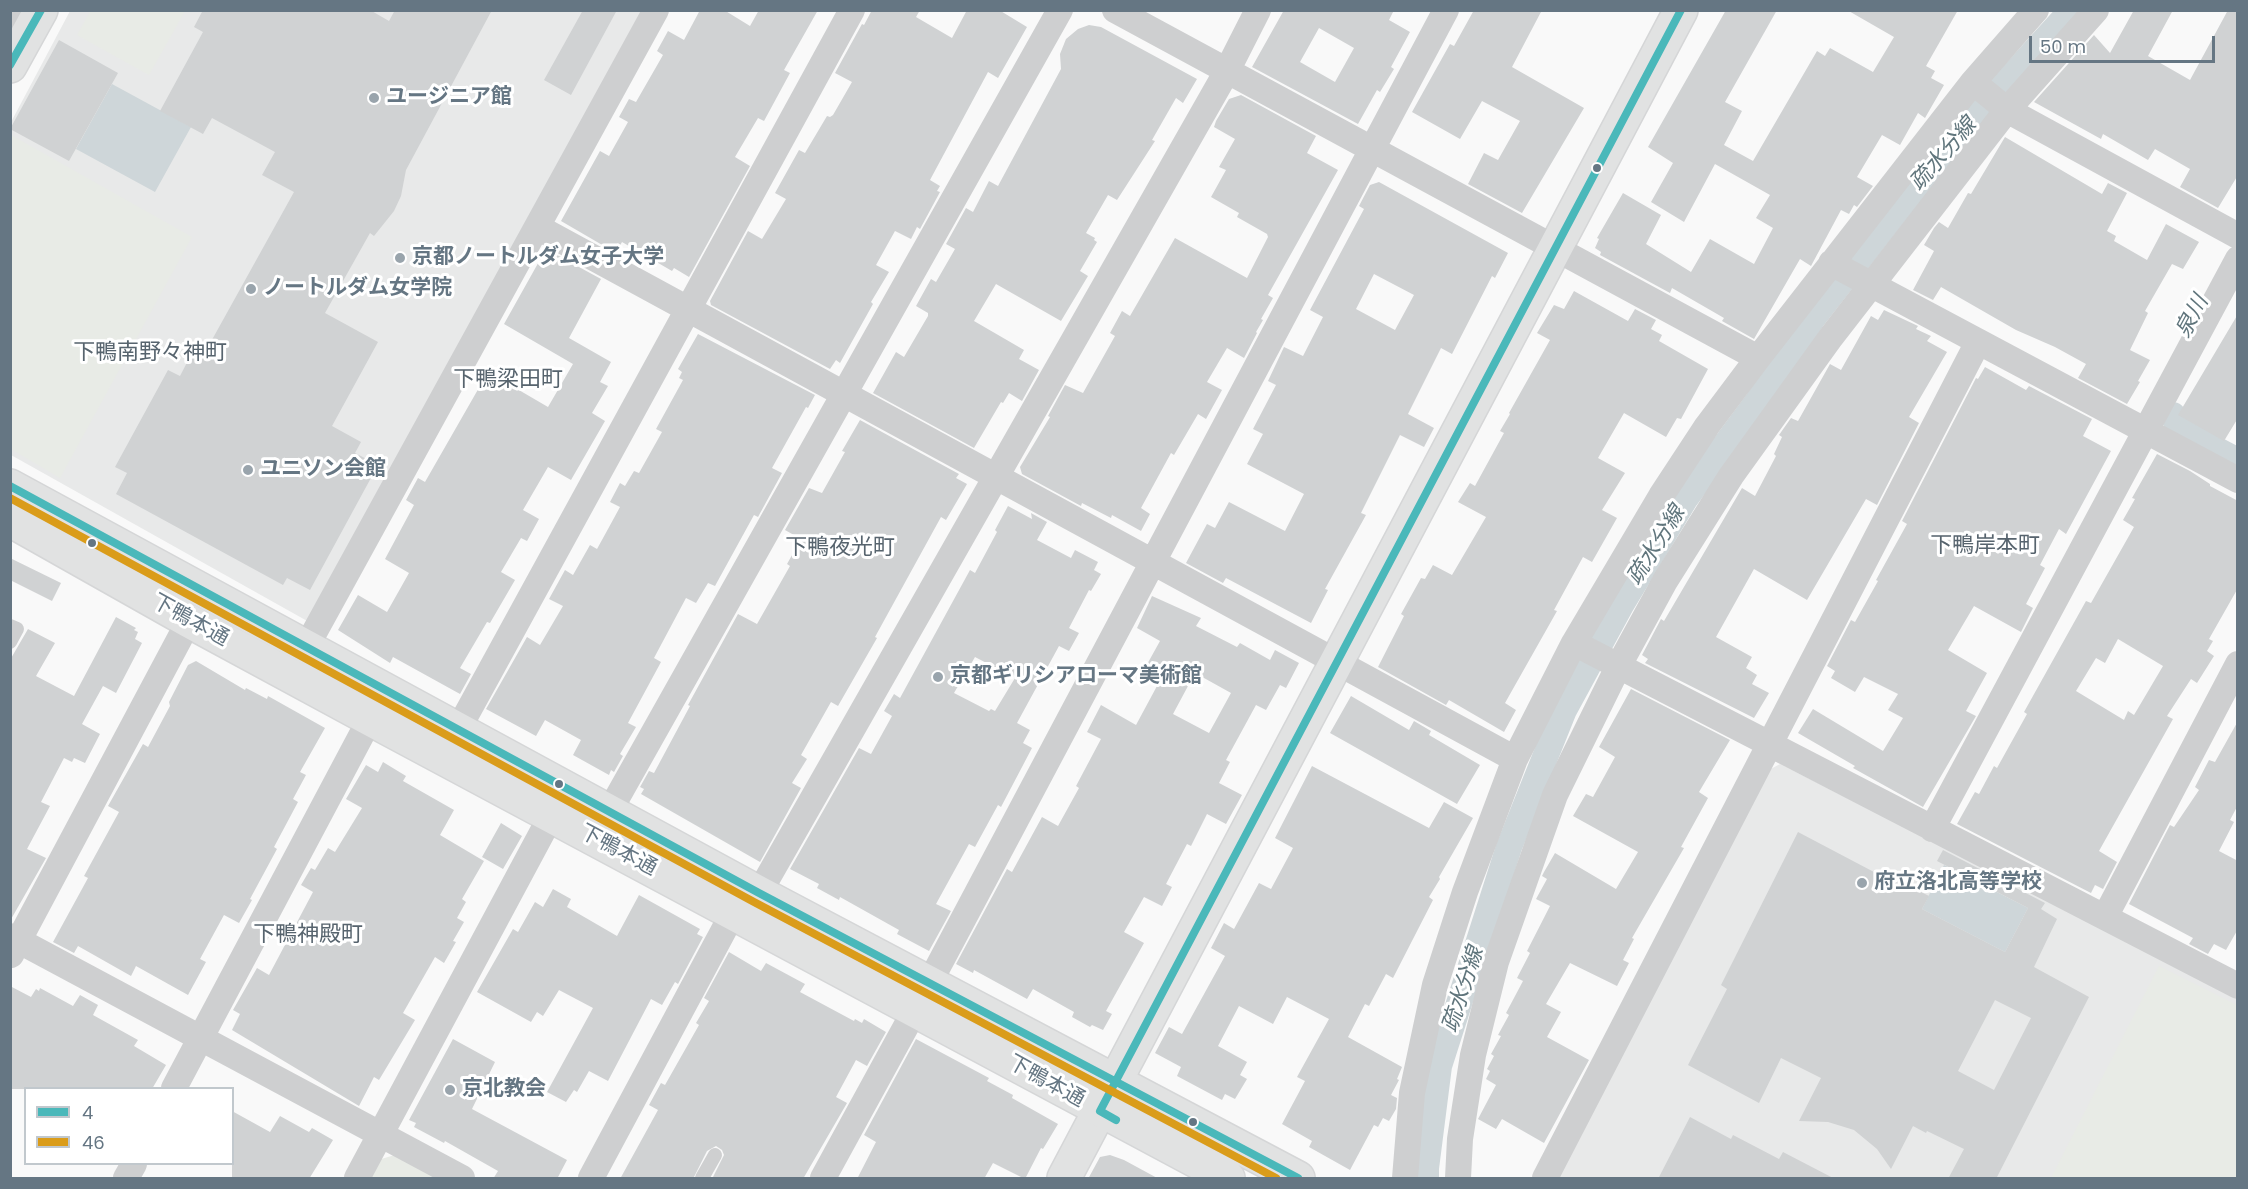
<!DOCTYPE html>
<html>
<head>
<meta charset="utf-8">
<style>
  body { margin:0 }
  #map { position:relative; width:2248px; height:1189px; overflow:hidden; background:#f9f9f9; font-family:Poppins,sans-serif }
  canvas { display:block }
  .frame { position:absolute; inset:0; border:12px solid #657683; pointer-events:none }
  .legend { position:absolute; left:24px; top:1087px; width:210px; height:78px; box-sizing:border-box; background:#fff; border:2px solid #c1c8cd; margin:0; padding:8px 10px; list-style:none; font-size:18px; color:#657683 }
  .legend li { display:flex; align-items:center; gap:12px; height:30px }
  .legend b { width:30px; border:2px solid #c1c8cd }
  .scale { position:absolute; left:2029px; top:36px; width:186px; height:27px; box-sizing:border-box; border:3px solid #657683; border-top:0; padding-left:8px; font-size:18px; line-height:21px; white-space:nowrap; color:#657683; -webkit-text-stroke:4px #fff; paint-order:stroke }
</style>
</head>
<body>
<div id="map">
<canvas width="2248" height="1189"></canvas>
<div class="frame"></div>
<ul class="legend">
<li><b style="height:8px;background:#4ab8ba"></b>4</li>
<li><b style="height:8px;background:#da9c1a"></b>46</li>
</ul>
<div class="scale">50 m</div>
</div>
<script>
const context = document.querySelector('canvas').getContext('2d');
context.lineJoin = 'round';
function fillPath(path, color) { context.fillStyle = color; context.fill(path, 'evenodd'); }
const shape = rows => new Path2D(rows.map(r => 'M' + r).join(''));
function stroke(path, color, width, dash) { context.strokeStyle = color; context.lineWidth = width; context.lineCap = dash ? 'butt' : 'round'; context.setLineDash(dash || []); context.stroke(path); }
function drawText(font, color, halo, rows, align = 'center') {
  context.font = font + ' Poppins,"Noto Sans JP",sans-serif'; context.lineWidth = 6; context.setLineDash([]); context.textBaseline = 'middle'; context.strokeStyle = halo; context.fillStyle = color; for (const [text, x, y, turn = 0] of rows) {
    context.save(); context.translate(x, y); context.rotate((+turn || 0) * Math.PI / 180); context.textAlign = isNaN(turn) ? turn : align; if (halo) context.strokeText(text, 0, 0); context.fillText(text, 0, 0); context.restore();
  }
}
fillPath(shape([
  [70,11,644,11,309,622,11,455,10,124],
  [1780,764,2237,996,2237,1178,1557,1178,1769,770]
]), '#e8e9e9');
fillPath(shape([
  [91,10,185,10,185,11,149,75,77,35],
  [11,135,192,237,60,478,11,449],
  [2159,966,2237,1005,2237,1178,2051,1178],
  [398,1154,441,1178,368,1178,378,1160]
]), '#e8ebe6');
fillPath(shape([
  [112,84,191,127,155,192,76,149],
  [1944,865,2028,908,2005,952,1922,909]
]), '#ced6d9');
stroke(shape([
  [2173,415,2181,431,2238,461],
  [1426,1178,1426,1168,1439,1066,1509,847,1564,710,1621,605,1685,499,1757,402,1813,318,1927,172,1953,145,1960,133,2072,10]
]), '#ced6d9', 26);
fillPath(shape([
  [203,10,370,10,389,21,395,10,492,10,406,170,401,196,394,211,374,236,370,233,325,313,378,342,332,426,361,442,355,453,378,465,310,590,287,578,283,585,116,494,127,473,115,467,168,370,180,376,193,351,203,356,294,192,262,175,275,152,212,118,203,134,160,111,203,32,194,27],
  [583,10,617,10,571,95,544,80],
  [700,10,724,10,750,26,759,10,818,10,784,70,790,73,764,121,758,118,735,157,750,166,689,277,674,268,672,271,622,242,616,253,561,221,600,151,609,156,628,122,619,117,629,99,636,102,663,55,657,51,668,31,684,40],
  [872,10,920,10,916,17,952,38,967,10,999,10,1027,27,998,78,988,72,930,180,940,186,937,191,940,192,920,229,917,227,911,239,895,231,876,265,889,272,871,302,873,304,840,363,836,360,830,369,711,305,710,301,748,231,762,239,786,199,775,193,799,150,805,153,827,116,830,117,833,115,852,82,835,73,862,24,864,25],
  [1284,10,1394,10,1389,20,1410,32,1391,67,1394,69,1380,92,1377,90,1358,124,1252,67],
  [1319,28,1354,48,1335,82,1300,62],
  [1474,10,1542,10,1512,67,1584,108,1522,213,1468,184,1484,153,1498,160,1520,121,1482,101,1460,139,1412,112,1450,44,1454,46],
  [1726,10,1777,10,1725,102,1742,111,1724,145,1753,161,1817,51,1825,56,1830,48,1873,72,1894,37,1847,10,1958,10,1926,66,1935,71,1931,78,1944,85,1925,118,1918,113,1900,145,1882,135,1857,177,1873,186,1857,207,1854,205,1849,214,1841,210,1811,266,1800,259,1754,339,1722,321,1724,318,1672,288,1670,293,1600,255,1601,252,1595,248,1599,239,1597,238,1623,193,1661,215,1646,244,1691,272,1710,239,1754,264,1773,228,1756,218,1770,195,1715,164,1684,222,1651,202,1673,163,1648,147],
  [2134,10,2173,10,2148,56,2190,80,2228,10,2238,10,2238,175,2218,208,2180,187,2190,169,2155,149,2148,160,2103,134,2101,139,2034,102,2094,35,2110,53],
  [1089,25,1101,27,1197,79,1183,103,1176,98,1152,140,1155,141,1117,200,1108,195,1086,233,1095,238,1094,240,1097,242,1080,271,1088,276,1061,321,996,284,974,321,1024,350,1019,359,1039,370,1022,401,1009,393,1003,403,1001,402,974,448,873,393,896,352,904,357,928,316,928,313,916,306,931,279,936,282,955,249,946,244,966,208,973,212,989,181,998,186,1061,69,1060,54,1066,39,1078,29],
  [59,40,118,73,69,161,10,129],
  [1241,95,1316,136,1307,153,1338,170,1268,295,1273,298,1261,319,1263,320,1256,332,1257,333,1244,358,1227,348,1207,382,1222,390,1206,419,1198,414,1174,455,1171,453,1141,508,1150,514,1141,531,1112,515,1111,518,1082,503,1081,506,1022,474,1020,467,1050,417,1048,416,1065,385,1083,393,1115,336,1110,333,1122,311,1130,316,1175,238,1247,278,1268,237,1267,234,1237,217,1239,213,1211,197,1226,170,1219,167,1235,139,1214,127,1216,121,1229,99],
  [2005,137,2102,194,2108,183,2127,193,2107,231,2116,236,2114,241,2147,260,2166,224,2199,242,2183,269,2172,264,2145,311,2148,313,2130,350,2150,360,2138,381,2140,382,2127,404,2078,378,2086,364,2055,347,2016,330,1941,287,1933,300,1913,290,1934,251,1924,245,1934,228,1939,222,1948,228,1968,193,1971,194],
  [1379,182,1508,253,1495,278,1492,276,1452,354,1441,348,1408,414,1434,428,1424,447,1400,435,1361,513,1366,515,1325,589,1328,590,1311,623,1226,578,1223,583,1186,563,1207,524,1215,528,1229,502,1285,531,1304,494,1247,464,1263,434,1253,429,1276,385,1268,381,1284,347,1303,356,1323,317,1310,310,1364,209,1359,206,1370,185],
  [1374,274,1414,295,1395,330,1356,309],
  [546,249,601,279,569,338,611,362,600,382,608,386,592,413,605,421,571,480,548,467,523,510,539,519,527,541,521,538,501,572,515,580,490,623,487,622,460,668,471,674,460,694,393,657,390,663,338,630,358,595,387,612,409,573,385,559,414,505,406,500,418,478,425,482,488,372,548,407,573,364,504,324],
  [1574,291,1628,321,1635,309,1656,320,1651,329,1662,335,1659,341,1708,369,1681,419,1677,418,1666,437,1624,413,1598,458,1625,473,1602,510,1617,518,1592,562,1583,557,1554,610,1557,611,1505,703,1516,710,1504,732,1449,700,1446,705,1378,667,1404,616,1401,614,1421,578,1425,579,1433,565,1452,575,1486,517,1458,502,1470,483,1475,486,1504,433,1500,431,1510,414,1509,413,1550,340,1537,333,1554,305,1564,309],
  [1884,310,1918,326,1916,329,1931,336,1927,341,1947,352,1909,417,1919,423,1877,505,1866,499,1807,600,1754,569,1716,637,1752,657,1746,668,1757,675,1752,684,1769,693,1754,718,1645,663,1648,659,1642,655,1661,619,1664,621,1742,488,1755,496,1776,456,1774,454,1782,437,1779,435,1791,418,1798,421,1830,364,1841,370,1871,316,1878,320],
  [2238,314,2238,418,2224,441,2178,415],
  [698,334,815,395,808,408,806,407,772,468,782,473,758,517,754,515,715,586,708,583,696,603,686,598,654,658,661,662,628,723,636,727,620,754,623,756,614,772,611,770,609,775,573,755,581,740,545,720,536,736,486,709,527,637,540,645,563,606,549,599,565,570,573,575,590,545,597,549,608,529,620,507,610,502,620,483,625,486,634,471,639,473,662,432,656,429,683,380,679,378,682,372,678,369],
  [1985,367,2026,390,2029,386,2092,419,2083,436,2111,451,2066,534,2059,529,2040,565,2045,568,2026,604,2033,608,2021,632,1974,606,1948,650,1987,673,1966,711,1976,716,1923,807,1853,768,1855,766,1798,733,1813,709,1883,751,1903,718,1888,710,1898,694,1864,677,1855,692,1831,678,1835,671,1827,666,1851,620,1855,622,1878,581,1876,580,1907,524,1902,521,1976,378,1978,379],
  [860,420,959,474,956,478,967,484,946,520,941,517,875,637,877,638,838,706,831,702,801,755,807,759,792,783,801,788,760,862,641,794,644,789,640,787,649,771,654,773,690,706,688,705,738,614,757,624,790,566,787,564,801,539,785,530,809,488,822,493,845,452,842,451],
  [2157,454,2190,471,2210,484,2210,486,2238,501,2238,588,2209,639,2213,641,2207,651,2214,656,2197,683,2191,679,2167,716,2173,719,2099,851,2117,862,2103,889,2095,885,2091,893,1957,824,1975,792,1979,794,1994,766,1997,768,2027,714,2024,712,2086,601,2091,603,2134,527,2123,520,2135,499,2132,498],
  [2118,639,2163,666,2134,715,2128,711,2124,720,2076,691,2096,658,2105,663],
  [1008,506,1032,519,1031,513,1047,522,1037,540,1071,558,1075,550,1098,562,1094,570,1101,574,1091,591,1089,590,1069,628,1079,633,1069,651,1059,646,1017,723,1030,730,1023,743,1032,748,1001,807,998,805,975,847,969,844,936,904,951,911,929,951,897,934,899,930,840,897,839,900,817,888,819,884,790,869,859,748,871,754,892,716,884,711,894,694,900,698,970,570,975,573,997,532,995,530],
  [975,657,1015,678,995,711,991,709,989,711,954,693],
  [10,558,61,583,52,601,10,580],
  [1152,596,1201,618,1196,626,1237,647,1240,643,1270,660,1275,650,1299,663,1286,688,1280,685,1266,710,1256,705,1226,760,1230,762,1219,783,1242,795,1226,824,1207,814,1191,846,1187,844,1166,884,1172,887,1162,906,1144,897,1124,932,1144,943,1106,1011,1112,1014,1103,1030,1092,1025,1090,1027,1072,1017,1074,1012,1033,989,1027,999,974,970,973,973,956,964,1007,869,1012,872,1042,817,1058,826,1079,788,1076,786,1101,739,1087,732,1101,705,1136,725,1157,686,1140,677,1160,641,1137,628],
  [1195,673,1231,693,1209,733,1173,714],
  [116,617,136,628,134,630,138,632,135,639,142,643,116,693,103,686,82,724,100,734,85,763,74,758,72,762,64,758,41,802,50,806,27,849,46,858,10,921,10,660,28,629,55,643,36,676,74,696],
  [196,661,245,690,246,688,267,699,268,696,325,728,300,772,306,775,293,799,298,802,274,847,277,849,250,899,252,900,239,923,224,915,200,959,206,962,188,995,136,966,131,976,78,946,74,953,53,942,88,878,84,876,119,812,108,806,143,744,148,747,170,706,169,702,188,665],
  [1631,689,1730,740,1699,792,1708,798,1681,847,1684,848,1632,938,1634,939,1623,960,1629,963,1617,986,1570,963,1546,1004,1561,1012,1547,1037,1589,1060,1544,1143,1502,1119,1496,1129,1478,1119,1496,1085,1486,1079,1490,1071,1487,1069,1494,1056,1491,1054,1501,1036,1498,1035,1509,1015,1506,1013,1523,981,1517,978,1530,953,1527,951,1550,906,1536,899,1547,879,1542,876,1544,872,1555,853,1616,889,1638,852,1573,816,1586,794,1593,797,1615,757,1599,747],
  [1351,696,1409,730,1414,721,1431,731,1429,735,1480,765,1457,804,1330,733],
  [2238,721,2238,805,2230,820,2234,822,2219,851,2238,861,2238,929,2226,950,2214,944,2208,954,2189,944,2193,938,2129,904,2170,825,2174,827,2199,790,2195,787,2209,760,2215,762],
  [383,762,406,776,403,781,454,810,440,835,484,861,462,899,466,902,457,918,464,922,453,941,456,942,444,963,435,957,403,1013,415,1020,379,1080,374,1077,359,1106,232,1030,240,1014,233,1010,257,968,269,975,313,892,301,885,311,868,315,870,328,848,335,852,362,808,346,799,366,765,378,772],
  [1312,766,1429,828,1444,802,1473,818,1439,877,1440,879,1429,897,1433,900,1393,978,1386,974,1369,1006,1365,1004,1348,1037,1402,1067,1397,1079,1399,1080,1391,1095,1397,1098,1396,1109,1389,1121,1383,1118,1378,1127,1374,1125,1350,1170,1309,1147,1312,1141,1282,1124,1305,1081,1297,1077,1329,1019,1287,997,1273,1024,1239,1006,1218,1046,1247,1062,1240,1075,1247,1079,1235,1099,1225,1094,1222,1100,1177,1076,1181,1067,1155,1053,1169,1027,1182,1034,1225,956,1211,948,1224,923,1234,929,1259,883,1271,889,1293,848,1275,838],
  [501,823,522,836,503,869,482,857],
  [1798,832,1891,881,1893,878,1929,896,1922,909,2005,952,2028,908,1937,861,1943,850,2045,903,2041,909,2057,919,2034,967,2089,997,1996,1179,1948,1179,1964,1149,1927,1131,1926,1133,1913,1126,1891,1169,1877,1149,1854,1130,1828,1122,1799,1121,1821,1078,1781,1058,1759,1103,1688,1065,1727,989,1721,985],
  [1995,1000,2031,1018,1994,1090,1958,1071],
  [553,889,571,899,567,907,617,936,639,895,700,929,697,934,703,937,678,984,675,982,662,1005,651,999,608,1081,589,1071,577,1092,574,1090,566,1102,547,1092,593,1008,559,990,543,1016,537,1012,531,1022,477,992,513,929,518,932,535,902,543,907],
  [729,952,761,971,766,963,805,984,800,992,854,1021,855,1019,862,1023,864,1019,886,1032,867,1066,856,1060,836,1097,847,1103,803,1179,712,1179,724,1155,722,1150,716,1146,707,1151,693,1179,620,1179,658,1110,649,1105,661,1083,665,1085,699,1025,696,1023,709,1001,704,998],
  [10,986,31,997,36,989,39,991,40,988,73,1006,80,995,98,1005,93,1015,138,1040,134,1046,166,1065,152,1089,10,1089],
  [453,1039,495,1062,472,1109,567,1160,557,1179,493,1179,498,1171,445,1141,444,1143,414,1127,416,1123,409,1120],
  [916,1039,989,1078,987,1081,1013,1095,1012,1098,1058,1124,1043,1149,1041,1148,1025,1179,993,1163,984,1179,857,1179,876,1142,864,1135],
  [232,1111,270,1132,280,1116,309,1132,312,1128,333,1140,309,1179,232,1179],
  [1690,1117,1731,1139,1733,1135,1779,1159,1783,1152,1835,1179,1658,1179],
  [1110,1155,1124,1160,1159,1179,1088,1179,1100,1157]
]), '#d0d2d3');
const secondary = shape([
  [10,66,41,10],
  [1064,1178,1681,10]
]);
const primary = shape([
  [10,486,759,893,1298,1178],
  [10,520,189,621,370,719,1228,1178]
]);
stroke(secondary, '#d5d6d7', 36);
stroke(primary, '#d5d6d7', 36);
stroke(shape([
  [10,626,17,629,10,642],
  [702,1178,715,1155]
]), '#cecfd0', 14);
stroke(shape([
  [1115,10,1758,358],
  [10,13,33,25],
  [1973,82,2007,110,2238,236],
  [537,227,1515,759],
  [1831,263,2238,480],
  [1574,643,2238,986],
  [298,662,656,10],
  [449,746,852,10],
  [600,828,1060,10],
  [1932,829,2238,259],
  [2105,917,2238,664],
  [10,936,462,1178],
  [11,955,197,606],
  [174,1088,370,719],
  [126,1178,134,1164],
  [357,1178,551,816],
  [591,1178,733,913,759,893,1227,71,1258,10],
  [823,1178,915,1010,1446,10],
  [1405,1178,1412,1093,1435,985,1465,892,1515,759,1574,643,1661,496,1707,426,1758,358,1973,82,2036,10],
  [1458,1178,1460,1139,1473,1055,1496,962,1555,795,1618,667,1665,581,1731,476,1831,337,2007,110,2096,10],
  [1545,1178,1978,342]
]), '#cecfd0', 26);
stroke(secondary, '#e1e2e2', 33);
stroke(primary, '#e1e2e2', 33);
stroke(shape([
  [10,65,41,10],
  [10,486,759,893,1298,1178],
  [1116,1120,1100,1111,1681,10]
]), '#4ab8ba', 8);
stroke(shape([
  [10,498,754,902,1276,1178]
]), '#da9c1a', 8);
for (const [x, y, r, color] of [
  [374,98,6,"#99a4ac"],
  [1597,168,5,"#657683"],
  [400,258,6,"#99a4ac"],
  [251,289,6,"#99a4ac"],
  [248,470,6,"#99a4ac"],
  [92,543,5,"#657683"],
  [938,677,6,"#99a4ac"],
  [559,784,5,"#657683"],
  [1862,883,6,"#99a4ac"],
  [450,1090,6,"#99a4ac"],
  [1193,1122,5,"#657683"]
]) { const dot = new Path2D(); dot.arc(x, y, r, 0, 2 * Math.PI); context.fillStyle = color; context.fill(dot); stroke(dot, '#fff', 2); }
drawText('bold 21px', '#657683', '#fff', [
  ["ユージニア館",386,98],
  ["京都ノートルダム女子大学",412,258],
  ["ノートルダム女学院",263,289],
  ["ユニソン会館",260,470],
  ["京都ギリシアローマ美術館",950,677],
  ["府立洛北高等学校",1874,883],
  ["京北教会",462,1090]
], 'left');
drawText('21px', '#657683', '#fff', [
  ["下鴨本通",190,621,29],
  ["下鴨本通",618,851,28],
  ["下鴨本通",1046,1082,29]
]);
drawText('italic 22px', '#60757c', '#fff', [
  ["疏水分線",1944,155,-49],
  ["泉川",2193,317,-62],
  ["疏水分線",1657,546,-58],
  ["疏水分線",1464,990,-72]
]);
drawText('22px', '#57646e', '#fff', [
  ["下鴨南野々神町",150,353],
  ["下鴨梁田町",508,380],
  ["下鴨岸本町",1985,546],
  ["下鴨夜光町",840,548],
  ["下鴨神殿町",308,935]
]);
</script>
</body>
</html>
